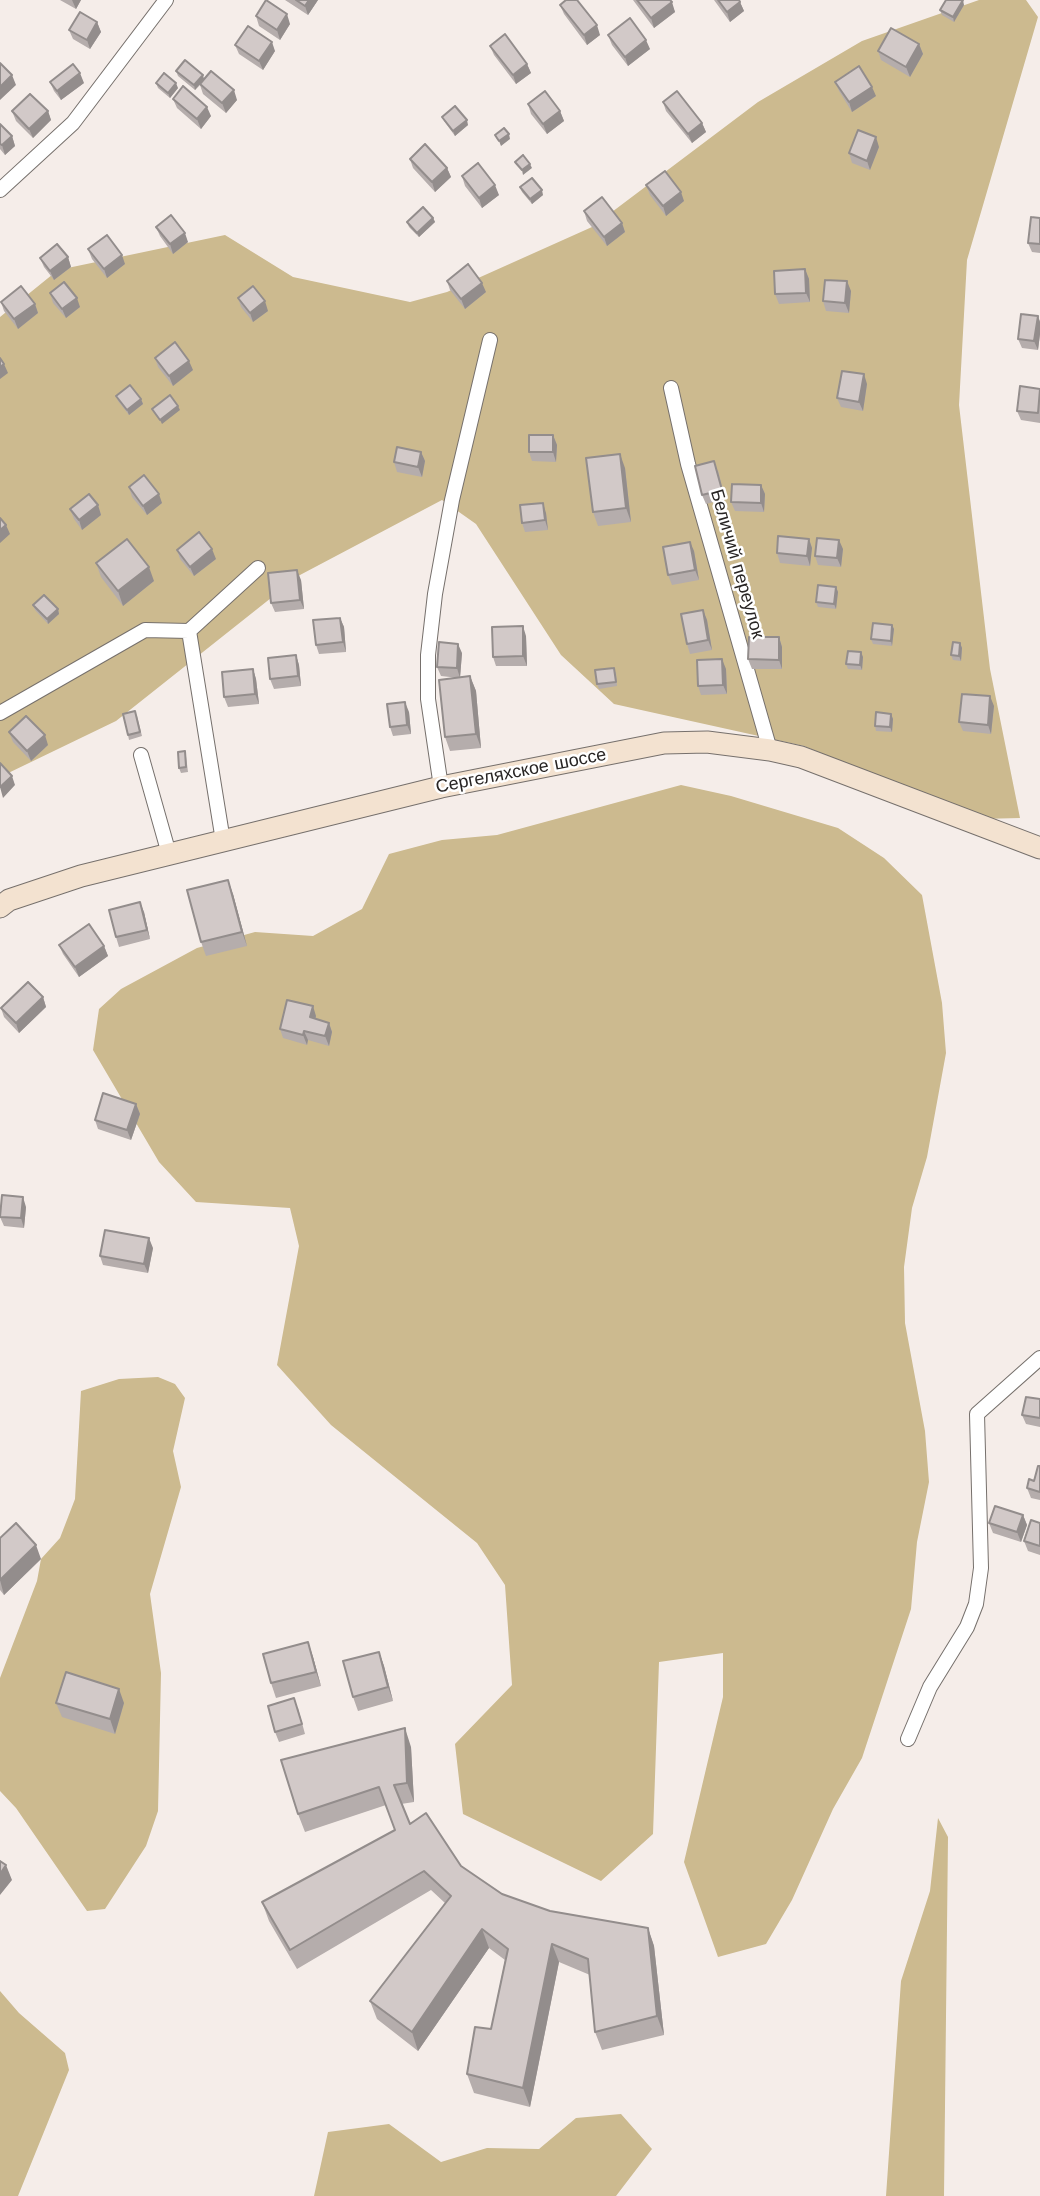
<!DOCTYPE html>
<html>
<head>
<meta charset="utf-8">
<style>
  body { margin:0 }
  canvas { display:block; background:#f5ede9 }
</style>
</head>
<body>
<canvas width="1040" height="2196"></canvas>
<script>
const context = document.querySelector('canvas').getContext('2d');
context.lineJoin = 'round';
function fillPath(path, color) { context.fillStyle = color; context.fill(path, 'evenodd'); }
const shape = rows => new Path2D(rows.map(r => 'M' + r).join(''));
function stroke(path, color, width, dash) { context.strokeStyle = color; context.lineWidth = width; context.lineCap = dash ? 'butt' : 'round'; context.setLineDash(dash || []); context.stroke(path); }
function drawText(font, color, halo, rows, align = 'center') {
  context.font = font + ' "Work Sans",sans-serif'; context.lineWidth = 5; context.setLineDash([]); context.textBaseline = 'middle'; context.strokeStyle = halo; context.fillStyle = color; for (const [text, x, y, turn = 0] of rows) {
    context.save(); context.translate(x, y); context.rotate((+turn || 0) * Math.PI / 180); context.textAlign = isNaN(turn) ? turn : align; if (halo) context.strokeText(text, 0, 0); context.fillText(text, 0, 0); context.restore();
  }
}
fillPath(shape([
  [979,0,1026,0,1038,17,967,260,959,405,990,669,1020,818,980,819,804,746,614,704,561,655,476,524,442,500,300,575,116,721,0,777,0,317,58,270,225,235,293,277,410,302,447,292,592,227,758,102,862,41],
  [681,785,731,796,838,828,884,858,922,895,942,1003,946,1053,927,1157,912,1208,904,1267,905,1323,925,1431,929,1482,917,1542,911,1609,862,1758,833,1809,792,1900,766,1944,718,1957,684,1862,723,1697,723,1653,659,1662,653,1834,601,1881,463,1814,455,1744,512,1685,505,1585,477,1543,331,1425,277,1365,299,1246,290,1208,196,1202,159,1162,93,1050,99,1009,121,989,197,948,255,932,313,936,362,909,389,854,442,840,497,835],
  [158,1377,175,1384,185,1398,173,1451,181,1487,150,1594,161,1673,158,1811,146,1846,105,1909,87,1911,16,1808,0,1791,0,1678,37,1581,41,1559,60,1538,75,1499,81,1391,119,1379],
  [938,1818,948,1837,944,2196,886,2196,901,1981,930,1891],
  [0,1991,19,2013,65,2053,69,2070,18,2196,0,2196],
  [621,2114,652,2149,616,2196,314,2196,328,2132,389,2124,441,2162,487,2148,539,2149,576,2118]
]), '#ccba8f');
const street = shape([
  [0,190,73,123,166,0],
  [671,388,688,464,770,750],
  [189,631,223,841],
  [0,713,145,630,189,631,258,568],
  [141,755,169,854],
  [441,787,428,699,428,655,435,594,452,500,490,340],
  [908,1739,930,1687,967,1627,976,1604,981,1568,977,1414,1040,1358]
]);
const secondary = shape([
  [0,907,9,900,81,876,441,787,664,743,707,742,770,750,801,757,1040,848]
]);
stroke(street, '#76706c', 16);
stroke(secondary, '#76706c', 23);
stroke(street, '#fff', 14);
stroke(secondary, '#f3e2d0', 21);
fillPath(shape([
  [60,0,81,0,76,9],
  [285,0,318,0,308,15],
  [633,0,670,0,675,12,654,28],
  [714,0,739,0,744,11,730,22],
  [560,5,600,35,587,45,564,14],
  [964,5,954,22,942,15,940,10],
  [256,16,290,24,280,40,259,26],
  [97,22,101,32,90,49,73,39,69,30],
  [608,35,650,49,628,66,612,45],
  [919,44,923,54,910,77,881,60,878,51],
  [235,45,275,51,263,70,239,54],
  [490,46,527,64,531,73,516,84,494,55],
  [176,71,204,79,237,100,226,113,203,94,200,85,195,90,178,76],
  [50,82,84,83,61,100,54,91],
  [835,82,876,96,852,112,839,91],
  [156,83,178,88,170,98,158,88],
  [173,99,211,116,201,129,177,108],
  [663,102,702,123,706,132,692,143,666,111],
  [528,104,560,111,564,121,547,134,531,114],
  [12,111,48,111,51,120,33,138,16,121],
  [442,117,468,125,455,136,444,121],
  [0,124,12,136,15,146,5,155,0,149],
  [879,147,870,170,852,163,849,153],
  [410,159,447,168,451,177,435,192,413,168],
  [462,176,499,195,482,208,465,186],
  [646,185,684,201,666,216,650,195],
  [520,187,543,195,532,204,522,192],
  [584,211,622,223,625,232,607,246,587,221],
  [433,218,435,222,419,237,409,227,407,222],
  [1040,218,1040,253,1032,252,1028,243],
  [156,227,188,242,173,254,160,236],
  [88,249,125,264,107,278,92,259],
  [68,257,71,267,54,280,44,267,40,258],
  [805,269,809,279,810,302,779,304,775,294],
  [447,281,486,292,465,309,450,290],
  [851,291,849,313,826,311,823,301],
  [50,293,80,307,66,318,53,303],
  [238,298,268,311,253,322,241,307],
  [1,302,35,304,38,313,18,329,4,311],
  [1038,316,1040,322,1040,334,1038,350,1022,348,1018,339],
  [155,358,193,370,173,386,158,367],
  [867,384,863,411,841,407,837,398],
  [1040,389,1040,423,1021,420,1017,411],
  [116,396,141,399,143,404,129,415,118,401],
  [553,435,557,445,556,462,532,461,529,452],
  [421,452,425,461,422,477,397,472,394,462],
  [625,468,631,522,598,526,593,512],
  [718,470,725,499,706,504,702,495],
  [761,485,765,494,764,512,735,511,731,502],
  [129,487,162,503,147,515,132,497],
  [98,505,101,515,82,530,74,519,70,509],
  [546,513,548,530,525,532,522,523],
  [809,539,812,548,810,566,780,563,777,553],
  [690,542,694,551,699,580,672,585,668,575],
  [843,549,841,567,818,565,815,556],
  [177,550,216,559,194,576,180,559],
  [96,563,154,581,123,606,101,577],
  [301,580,304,609,275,612,271,603],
  [836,587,838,592,836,609,818,607,816,602],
  [33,605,58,609,59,614,48,624,35,610],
  [703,610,707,620,712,650,690,654,687,644],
  [340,618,344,627,346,652,319,654,316,645],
  [892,625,894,629,892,646,873,644,871,639],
  [526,636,527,666,496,666,493,657],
  [779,637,782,647,782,669,752,669,748,659],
  [960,643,962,648,961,661,953,660,951,655],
  [462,653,460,677,470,676,476,691,481,748,450,751,445,737,459,678,441,676,437,667],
  [296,655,299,665,301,686,274,689,270,679],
  [863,657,862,670,848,669,846,664],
  [253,669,256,679,259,704,228,707,224,697],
  [726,669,727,694,701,695,698,686],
  [616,672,617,686,599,689,597,684],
  [994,706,991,734,963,731,959,722],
  [409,712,411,734,393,736,390,727],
  [891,714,893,719,892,732,876,731,875,726],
  [137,716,142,736,129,740,128,735],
  [9,732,48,745,31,761,13,742],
  [185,751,186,756,188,772,181,773,179,768],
  [233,894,247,946,206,956,201,942],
  [144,912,150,939,119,947,116,937],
  [59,945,104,946,108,956,79,977,63,954],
  [43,997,46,1007,19,1033,4,1017,1,1008],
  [316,1016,315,1019,329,1023,332,1032,329,1046,308,1040,307,1045,283,1038,280,1029],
  [136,1104,140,1114,131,1140,98,1129,95,1120],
  [26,1207,24,1228,4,1226,0,1217],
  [153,1248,148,1273,103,1265,100,1256],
  [1040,1399,1040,1427,1026,1424,1022,1415],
  [1040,1466,1040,1500,1031,1498,1027,1488,1034,1481],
  [1023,1515,1027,1525,1021,1542,993,1533,989,1523],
  [1040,1523,1040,1555,1028,1551,1024,1541],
  [0,1538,41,1559,4,1595,0,1590],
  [308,1642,313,1657,321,1686,276,1698,271,1683],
  [379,1652,384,1666,393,1701,358,1711,353,1697],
  [56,1703,124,1703,115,1734,62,1717],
  [298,1708,305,1734,279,1742,275,1732],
  [411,1747,414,1802,401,1804,410,1824,461,1866,502,1894,550,1911,648,1928,654,1946,664,2035,602,2050,595,2032,590,1975,559,1962,530,2107,474,2093,467,2074,491,2029,505,1960,489,1948,418,2051,377,2019,370,2001,445,1903,431,1890,297,1969,269,1921,262,1902,395,1830,386,1805,305,1832,298,1814]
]), '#b5adac');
fillPath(shape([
  [72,0,81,0,76,9],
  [309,0,318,0,308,15,305,6],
  [963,0,964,5,954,22,953,17],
  [672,2,675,12,654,28,651,18],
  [740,2,744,11,730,22,727,12],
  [287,14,290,24,280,40,277,30],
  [97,22,101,32,90,49,87,40],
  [597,25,600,35,587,45,584,35],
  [646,40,650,49,628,66,625,57],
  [272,42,275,51,263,70,259,61],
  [919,44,923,54,910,77,906,67],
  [527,64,531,73,516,84,513,75],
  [80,73,84,83,61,100,57,91],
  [12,75,16,85,0,100,0,87],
  [203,75,204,79,195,90,194,85],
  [176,83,178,88,170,98,168,93],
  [872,87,876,96,852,112,849,102],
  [234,90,237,100,226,113,222,103],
  [207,107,211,116,201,129,197,119],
  [48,111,51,120,33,138,29,129],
  [560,111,564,121,547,134,543,124],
  [467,120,468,125,455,136,453,131],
  [702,123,706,132,692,143,688,134],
  [509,134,510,139,501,146,499,141],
  [12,136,15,146,5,155,2,145],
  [876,137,879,147,870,170,867,161],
  [530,164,532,168,523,175,522,170],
  [447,168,451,177,435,192,432,182],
  [495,185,499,195,482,208,479,198],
  [542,190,543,195,532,204,530,199],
  [681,192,684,201,666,216,663,206],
  [433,218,435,222,419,237,417,233],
  [622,223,625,232,607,246,604,237],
  [185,233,188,242,173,254,170,244],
  [122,255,125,264,107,278,104,269],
  [68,257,71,267,54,280,50,271],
  [805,269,809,279,810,302,806,293],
  [847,281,851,291,849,313,845,303],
  [482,283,486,292,465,309,461,299],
  [77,298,80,307,66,318,62,309],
  [265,301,268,311,253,322,250,313],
  [35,304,38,313,18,329,14,319],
  [1038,316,1040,322,1040,334,1038,350,1034,341],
  [189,361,193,370,173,386,169,376],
  [4,364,8,373,0,379,0,367],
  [864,374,867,384,863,411,859,402],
  [141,399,143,404,129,415,127,410],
  [178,406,180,410,162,424,160,420],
  [553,435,557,445,556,462,553,452],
  [421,452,425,461,422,477,418,467],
  [620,454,625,468,631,522,626,508],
  [761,485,765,494,764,512,761,503],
  [159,494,162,503,147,515,143,506],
  [543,503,546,513,548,530,545,520],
  [98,505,101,515,82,530,79,520],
  [6,525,10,534,0,543,0,530],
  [809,539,812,548,810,566,807,556],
  [839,540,843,549,841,567,837,558],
  [690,542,694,551,699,580,695,570],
  [212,549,216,559,194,576,190,567],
  [149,567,154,581,123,606,118,591],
  [297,570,301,580,304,609,300,600],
  [836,587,838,592,836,609,834,604],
  [58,609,59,614,48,624,47,619],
  [703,610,707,620,712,650,708,640],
  [340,618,344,627,346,652,343,642],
  [892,625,894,629,892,646,891,641],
  [523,626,526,636,527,666,523,656],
  [779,637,782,647,782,669,779,660],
  [960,643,962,648,961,661,959,656],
  [458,644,462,653,460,678,457,668],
  [861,652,863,657,862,670,860,665],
  [296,655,299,665,301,686,298,676],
  [722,659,726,669,727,694,723,685],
  [253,669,256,679,259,704,255,694],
  [470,676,476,691,481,748,476,734],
  [990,696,994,706,991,734,988,725],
  [405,702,409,712,411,734,407,725],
  [891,714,893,719,892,732,890,727],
  [45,735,48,745,31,761,27,751],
  [12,776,15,785,3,798,0,787],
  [228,880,233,894,247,946,242,932],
  [140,902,144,912,150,939,147,930],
  [104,946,108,956,79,977,75,967],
  [43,997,46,1007,19,1033,16,1023],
  [313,1006,316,1016,313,1027,310,1017],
  [329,1023,332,1032,329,1046,325,1036],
  [304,1031,308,1040,307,1045,303,1035],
  [136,1104,140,1114,131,1140,127,1130],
  [23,1197,26,1207,24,1228,21,1218],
  [149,1238,153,1248,148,1273,144,1264],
  [1023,1515,1027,1525,1021,1542,1017,1532],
  [36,1545,41,1559,4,1595,0,1580],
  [308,1642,313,1657,321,1686,316,1672],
  [379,1652,384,1666,393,1701,388,1687],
  [119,1689,124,1703,115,1734,110,1719],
  [405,1728,411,1747,414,1802,407,1783],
  [6,1865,12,1880,0,1895,0,1874],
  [648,1928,654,1946,664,2035,657,2016],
  [482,1929,489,1948,418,2051,412,2032],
  [552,1944,559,1962,530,2107,523,2088]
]), '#938d8c');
const building = shape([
  [266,0,287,14,277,30,256,16,266,0],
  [296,0,309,0,305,6,296,0],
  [566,0,577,0,597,25,584,35,560,5,566,0],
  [637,0,670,0,672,2,651,18,637,0],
  [718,0,739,0,740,2,727,12,718,0],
  [946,0,963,0,953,17,940,10,946,0],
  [80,12,97,22,87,40,69,30,80,12],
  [630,18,646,40,625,57,608,35,630,18],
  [248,26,272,42,259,61,235,45,248,26],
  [891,28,919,44,906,67,878,51,891,28],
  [505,34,527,64,513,75,490,46,505,34],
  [185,60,203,75,194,85,176,71,185,60],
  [0,63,12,75,0,87,0,63],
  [73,64,80,73,57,91,50,82,73,64],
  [859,66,872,87,849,102,835,82,859,66],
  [211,71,234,90,222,103,200,84,211,71],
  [164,73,176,83,168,93,156,83,164,73],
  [183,86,207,107,197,119,173,99,183,86],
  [545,91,560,111,543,124,528,104,545,91],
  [677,91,702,123,688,134,663,102,677,91],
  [30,94,48,111,29,129,12,111,30,94],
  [455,106,467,120,453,131,442,117,455,106],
  [0,124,12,136,2,145,0,144,0,124],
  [504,128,509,134,499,141,495,135,504,128],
  [858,130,876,137,867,161,849,153,858,130],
  [425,144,447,168,432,182,410,159,425,144],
  [523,155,530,164,522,170,515,162,523,155],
  [478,163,495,185,479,198,462,176,478,163],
  [665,171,681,192,663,206,646,185,665,171],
  [532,178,542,190,530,199,520,187,532,178],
  [602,197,622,223,604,237,584,211,602,197],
  [423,207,433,218,417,233,407,222,423,207],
  [171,215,185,233,170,244,156,227,171,215],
  [1031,217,1040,218,1040,244,1028,243,1031,217],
  [107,235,122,255,104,269,88,249,107,235],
  [57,244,68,257,50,271,40,258,57,244],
  [468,264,482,283,461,299,447,281,468,264],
  [805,269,806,293,775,294,774,271,805,269],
  [825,280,847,281,845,303,823,301,825,280],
  [64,282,77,298,62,309,50,293,64,282],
  [21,286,35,304,14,319,1,302,21,286],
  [253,286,265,301,250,313,238,298,253,286],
  [1021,314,1038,316,1034,341,1018,339,1021,314],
  [175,342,189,361,169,376,155,358,175,342],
  [0,358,4,364,0,367,0,358],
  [842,371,864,374,859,402,837,398,842,371],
  [130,385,141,399,127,410,116,396,130,385],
  [1020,386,1040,389,1038,413,1017,411,1020,386],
  [170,395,178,406,160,420,152,409,170,395],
  [529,435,553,435,553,452,529,452,529,435],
  [397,447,421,452,418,467,394,462,397,447],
  [620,454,626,508,593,512,586,458,620,454],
  [714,461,722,490,702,495,695,466,714,461],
  [144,475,159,494,143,506,129,487,144,475],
  [732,484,761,485,761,503,731,502,732,484],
  [89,494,98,505,79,520,70,509,89,494],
  [543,503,545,520,522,523,520,505,543,503],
  [0,518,6,525,0,530,0,518],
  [199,532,212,549,190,567,177,550,199,532],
  [778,536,809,539,807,556,777,553,778,536],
  [817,538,839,540,837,558,815,556,817,538],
  [127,539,149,567,118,591,96,563,127,539],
  [690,542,695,570,668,575,663,547,690,542],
  [297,570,300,600,271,603,268,573,297,570],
  [818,585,836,587,834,604,816,602,818,585],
  [44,595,58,609,47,619,33,605,44,595],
  [703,610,708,640,687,644,681,614,703,610],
  [340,618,343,642,316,645,313,620,340,618],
  [873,623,892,625,891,641,871,639,873,623],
  [523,626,523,656,493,657,492,627,523,626],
  [749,637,779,637,779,660,748,659,749,637],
  [439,642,458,644,457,668,437,667,439,642],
  [953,642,960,643,959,656,951,655,953,642],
  [848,651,861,652,860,665,846,664,848,651],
  [296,655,298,676,270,679,268,658,296,655],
  [722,659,723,685,698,686,697,660,722,659],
  [614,668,616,682,597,684,595,670,614,668],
  [253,669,255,694,224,697,222,672,253,669],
  [470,676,476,734,445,737,439,680,470,676],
  [962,694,990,696,988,725,959,722,962,694],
  [405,702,407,725,390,727,387,704,405,702],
  [135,711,140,732,128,735,123,714,135,711],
  [876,712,891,714,890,727,875,726,876,712],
  [26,716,45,735,27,751,9,732,26,716],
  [185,751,186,767,179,768,178,752,185,751],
  [0,763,12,776,0,787,0,763],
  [228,880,242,932,201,942,187,890,228,880],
  [140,902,147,930,116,937,109,910,140,902],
  [89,924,104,946,75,967,59,945,89,924],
  [28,982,43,997,16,1023,1,1008,28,982],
  [287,1000,313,1006,310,1017,329,1023,325,1036,304,1031,303,1035,280,1029,287,1000],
  [103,1093,136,1104,127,1130,95,1120,103,1093],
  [2,1195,23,1197,21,1218,0,1217,2,1195],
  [105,1230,149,1238,144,1264,100,1256,105,1230],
  [1026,1397,1040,1399,1040,1418,1022,1415,1026,1397],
  [1038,1466,1040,1466,1040,1492,1027,1488,1029,1479,1034,1481,1038,1466],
  [995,1506,1023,1515,1017,1532,989,1523,995,1506],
  [1031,1520,1040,1523,1040,1546,1024,1541,1031,1520],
  [16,1523,36,1545,0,1580,0,1538,16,1523],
  [308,1642,316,1672,271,1683,263,1654,308,1642],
  [379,1652,388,1687,353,1697,343,1661,379,1652],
  [66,1672,119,1689,110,1719,56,1703,66,1672],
  [294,1698,302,1724,275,1732,268,1706,294,1698],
  [405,1728,407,1783,394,1785,410,1824,426,1813,461,1866,502,1894,550,1911,648,1928,657,2016,595,2032,588,1959,552,1944,523,2088,467,2074,475,2027,491,2029,508,1949,482,1929,412,2032,370,2001,451,1896,424,1871,290,1950,262,1902,395,1830,379,1787,298,1814,281,1760,405,1728],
  [0,1861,6,1865,0,1874,0,1861]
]);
fillPath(building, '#d2c9c8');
stroke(building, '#938d8c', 2);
drawText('18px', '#282524', '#fff', [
  ["Беличий переулок",737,564,74],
  ["Сергеляхское шоссе",521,771,-11]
]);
</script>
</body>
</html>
